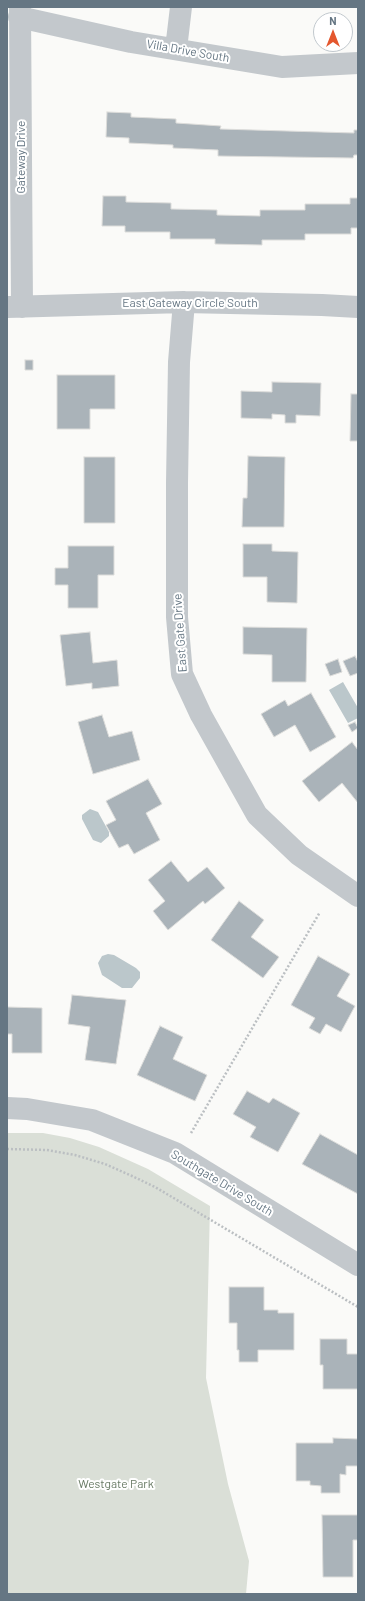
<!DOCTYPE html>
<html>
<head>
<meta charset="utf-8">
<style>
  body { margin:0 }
  #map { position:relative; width:365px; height:1601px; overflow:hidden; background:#fafaf8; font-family:Barlow,sans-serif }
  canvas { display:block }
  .frame { position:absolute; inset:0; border:8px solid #657683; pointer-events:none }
  .north { position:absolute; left:313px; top:12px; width:40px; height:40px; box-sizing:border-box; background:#fff; border:1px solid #c1c8cd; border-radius:50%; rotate:0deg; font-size:11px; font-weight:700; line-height:16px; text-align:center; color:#657683 }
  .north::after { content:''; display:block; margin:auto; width:14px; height:18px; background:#e4572e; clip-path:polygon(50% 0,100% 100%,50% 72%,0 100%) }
</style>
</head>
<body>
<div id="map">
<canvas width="365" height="1601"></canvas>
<div class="frame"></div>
<div class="north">N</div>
</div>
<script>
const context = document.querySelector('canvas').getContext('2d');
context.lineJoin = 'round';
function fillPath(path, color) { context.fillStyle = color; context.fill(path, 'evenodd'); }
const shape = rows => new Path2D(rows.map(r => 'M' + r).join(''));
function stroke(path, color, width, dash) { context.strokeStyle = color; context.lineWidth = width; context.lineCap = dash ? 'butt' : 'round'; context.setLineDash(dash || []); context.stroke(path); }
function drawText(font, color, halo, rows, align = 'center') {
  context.font = font + ' Barlow,sans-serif'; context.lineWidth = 4; context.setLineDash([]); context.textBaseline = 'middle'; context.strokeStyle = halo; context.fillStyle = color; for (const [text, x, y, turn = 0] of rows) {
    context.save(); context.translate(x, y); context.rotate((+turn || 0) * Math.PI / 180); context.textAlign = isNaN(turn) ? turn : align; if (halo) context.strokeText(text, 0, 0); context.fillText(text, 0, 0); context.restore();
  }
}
fillPath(shape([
  [7,1133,43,1133,70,1138,99,1147,148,1169,210,1206,206,1378,228,1484,249,1561,246,1594,7,1594]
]), '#dadfd7');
fillPath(shape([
  [343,682,358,708,358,718,348,723,329,690],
  [90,809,98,812,109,832,109,836,101,843,93,840,82,819,82,815],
  [108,954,114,955,136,968,140,972,140,978,132,988,122,988,102,975,98,963,102,956]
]), '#bbc7cb');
const building = shape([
  [107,112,131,113,131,117,176,119,176,123,221,126,220,129,354,133,354,130,358,130,358,155,354,155,353,158,218,156,218,150,173,148,173,145,129,143,129,138,106,137,107,112],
  [103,196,126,196,126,202,171,203,171,209,217,210,217,215,260,216,260,210,305,210,305,204,350,204,350,198,358,198,358,228,351,228,351,234,305,234,305,240,262,240,262,245,215,244,215,239,170,239,170,232,125,232,125,226,102,226,103,196],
  [25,360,33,360,33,370,25,370,25,360],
  [57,375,115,375,115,409,90,409,90,429,57,429,57,375],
  [272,382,321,383,320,416,296,415,296,423,285,423,285,415,272,414,272,419,241,418,241,391,272,392,272,382],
  [351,394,358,394,358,441,350,441,351,394],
  [248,456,285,457,284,527,242,527,243,498,247,498,248,456],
  [84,457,115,457,115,523,84,523,84,457],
  [243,544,272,544,272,551,298,552,297,603,267,602,267,577,243,577,243,544],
  [68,546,114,546,114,575,98,575,98,608,68,608,68,585,55,585,55,568,68,568,68,546],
  [243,627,307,628,306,682,272,682,272,655,243,654,243,627],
  [90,632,93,663,117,660,119,686,92,689,92,683,66,686,60,635,90,632],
  [355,656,358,662,358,673,350,676,343,661,355,656],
  [338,659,342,672,330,676,325,664,338,659],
  [311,693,336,737,310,752,295,725,274,737,261,714,285,700,288,706,311,693],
  [102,715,109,737,132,731,140,760,93,774,78,722,102,715],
  [355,722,358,728,352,732,348,725,355,722],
  [352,742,358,750,358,803,342,783,319,802,302,781,352,742],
  [148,779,162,804,146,813,160,840,134,854,128,844,119,848,106,825,116,820,106,801,148,779],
  [171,861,188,882,207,867,225,888,205,904,203,901,168,930,153,911,165,901,148,880,171,861],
  [239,901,264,920,251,937,279,957,263,978,211,940,239,901],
  [318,956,350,974,337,996,355,1006,341,1032,326,1024,320,1034,309,1028,315,1018,291,1005,318,956],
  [72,995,126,1000,116,1064,85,1060,90,1027,68,1024,72,995],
  [7,1007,42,1008,42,1053,12,1053,12,1034,7,1034,7,1007],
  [160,1026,183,1037,173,1059,207,1075,195,1101,137,1075,160,1026],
  [247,1091,269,1103,273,1098,300,1113,278,1152,250,1137,256,1127,233,1114,247,1091],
  [320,1134,358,1155,358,1194,302,1164,320,1134],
  [229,1287,264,1287,264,1310,278,1310,278,1313,294,1313,294,1350,258,1350,258,1362,239,1362,239,1350,237,1350,237,1323,229,1323,229,1287],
  [320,1339,347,1339,347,1354,358,1354,358,1389,323,1389,323,1365,320,1365,320,1339],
  [333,1438,358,1439,358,1466,346,1466,346,1475,340,1474,340,1493,321,1493,321,1486,310,1485,310,1481,296,1481,296,1443,333,1443,333,1438],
  [322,1515,358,1515,358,1540,353,1540,353,1577,323,1577,322,1515]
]);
fillPath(building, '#aab3b9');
stroke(building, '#dcdcda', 1);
stroke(shape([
  [191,1133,320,912],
  [7,1149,47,1150,75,1155,105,1164,132,1176,155,1187,358,1307]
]), '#bbbfc2', 2.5, [2, 2]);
stroke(shape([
  [20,7,22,307],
  [19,17,131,42,282,67,358,63],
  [176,49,181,7],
  [184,302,179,362,177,483,177,617,182,674,201,715,257,815,299,855,358,896],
  [7,307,184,302,322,305,358,307],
  [7,1108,27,1109,92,1120,175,1153,358,1265]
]), '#c3c8cc', 22);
drawText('12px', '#657683', '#fff', [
  ["Villa Drive South",188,51,10],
  ["Gateway Drive",21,157,-90],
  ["East Gateway Circle South",190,303],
  ["East Gate Drive",180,633,-94],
  ["Southgate Drive South",222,1183,31]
]);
drawText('12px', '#687a64', '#fff', [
  ["Westgate Park",116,1484]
]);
</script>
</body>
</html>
